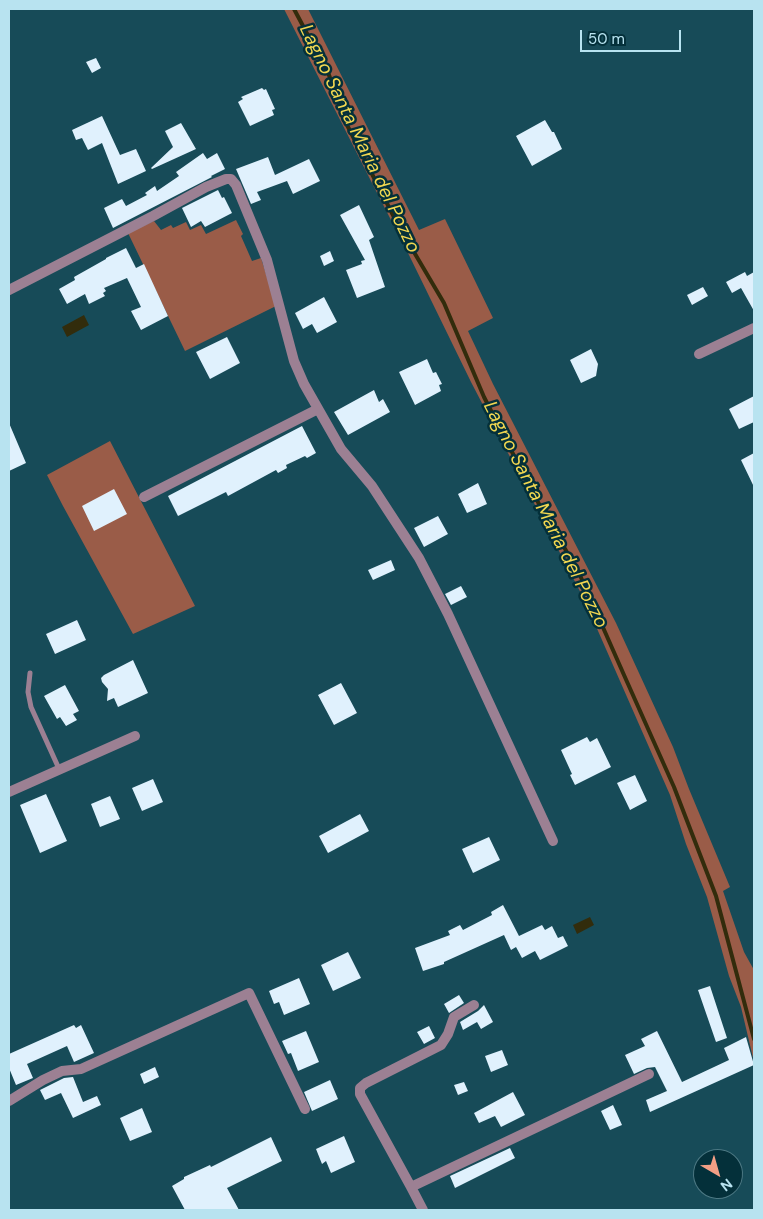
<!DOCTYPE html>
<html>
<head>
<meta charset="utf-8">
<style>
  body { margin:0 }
  #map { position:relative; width:763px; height:1219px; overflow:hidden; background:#174b58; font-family:"DM Sans",sans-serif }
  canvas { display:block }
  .frame { position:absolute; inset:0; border:10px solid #b8e3f0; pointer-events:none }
  .north { position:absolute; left:693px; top:1149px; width:50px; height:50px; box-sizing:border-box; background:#04303a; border:1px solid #4c7883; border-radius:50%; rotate:142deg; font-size:14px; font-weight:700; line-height:20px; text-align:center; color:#b8e3f0 }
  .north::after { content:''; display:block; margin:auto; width:18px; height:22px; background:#f39f85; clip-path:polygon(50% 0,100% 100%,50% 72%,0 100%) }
  .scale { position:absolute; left:580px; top:30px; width:101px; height:22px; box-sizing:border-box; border:2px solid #b8e3f0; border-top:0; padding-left:6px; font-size:15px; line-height:18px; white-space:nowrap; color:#b8e3f0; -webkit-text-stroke:4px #04303a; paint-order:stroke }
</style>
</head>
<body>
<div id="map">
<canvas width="763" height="1219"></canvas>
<div class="frame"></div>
<div class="north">N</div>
<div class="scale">50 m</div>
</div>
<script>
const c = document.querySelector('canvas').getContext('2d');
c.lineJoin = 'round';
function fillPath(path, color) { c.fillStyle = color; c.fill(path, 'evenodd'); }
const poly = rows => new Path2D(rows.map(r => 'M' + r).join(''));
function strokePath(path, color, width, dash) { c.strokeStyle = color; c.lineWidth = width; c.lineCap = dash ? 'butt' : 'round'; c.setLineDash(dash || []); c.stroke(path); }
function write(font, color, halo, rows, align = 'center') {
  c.font = font + ' "DM Sans",sans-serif'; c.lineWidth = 5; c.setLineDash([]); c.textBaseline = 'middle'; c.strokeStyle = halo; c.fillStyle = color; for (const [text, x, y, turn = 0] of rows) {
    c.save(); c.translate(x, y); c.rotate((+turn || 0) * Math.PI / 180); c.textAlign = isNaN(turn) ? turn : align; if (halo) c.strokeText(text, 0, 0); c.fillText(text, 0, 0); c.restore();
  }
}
fillPath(poly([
  [284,9,308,9,419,230,445,219,493,318,468,331,493,384,616,623,673,747,689,789,730,887,723,891,744,952,754,970,754,1062,741,1007,729,976,707,897,686,844,670,795,584,599,471,382,409,255,374,187],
  [236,220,243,234,241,236,252,261,261,258,276,306,185,351,128,233,154,221,161,230,171,225,173,228,186,222,190,230,201,225,206,234],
  [110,441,195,606,133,634,63,506,47,475]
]), '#9a5c48');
fillPath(poly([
  [84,315,89,325,67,337,62,327],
  [590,917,594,925,577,934,573,925]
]), '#322c0c');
strokePath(poly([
  [294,9,329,75,345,121,398,225,444,303,484,397,535,497,579,573,624,675,674,787,716,896,754,1039]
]), '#322c0c', 4);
fillPath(poly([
  [96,58,101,68,92,73,86,62],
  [262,88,264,90,266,89,275,109,272,110,274,115,250,126,238,102,243,99,241,97],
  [102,116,120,155,136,149,146,171,118,184,102,143,88,150,82,138,76,140,72,130],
  [545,120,552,132,554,132,562,149,532,166,516,136],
  [181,123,196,149,152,169,151,168,173,147,165,131],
  [203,153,207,159,217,153,225,169,211,176,212,177,113,228,104,208,122,199,126,206,147,195,145,193,155,186,157,191,179,176,176,172],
  [268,157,275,175,309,159,320,181,293,194,287,181,257,192,261,200,251,204,236,169],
  [218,190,222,198,224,197,232,213,205,227,201,221,191,227,182,208],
  [359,205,374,237,369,240,385,287,357,298,346,270,362,264,361,261,365,260,340,215],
  [126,248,136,268,144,264,168,316,141,330,131,311,141,307,127,278,104,288,106,291,103,293,105,296,89,304,85,294,67,304,59,289,75,280,74,277,106,259,106,258],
  [330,251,334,261,324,266,320,256],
  [745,272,747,276,754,272,754,311,741,288,732,293,726,282],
  [703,287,708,296,692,305,687,295],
  [324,297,337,322,317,333,312,324,303,329,295,313],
  [227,337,240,363,210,379,196,352],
  [591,349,598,364,596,376,581,383,570,360],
  [427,359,433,373,436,372,442,384,439,385,441,391,415,405,399,372],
  [374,390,379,402,383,399,390,412,348,435,334,412],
  [754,396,754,422,739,429,729,409],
  [9,423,26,463,9,471],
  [302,426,316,453,307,458,305,456,286,465,287,468,278,473,276,470,228,496,226,492,178,516,168,496],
  [754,453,754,487,741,460],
  [478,483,487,504,467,513,458,494],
  [114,489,127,514,94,531,82,506],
  [438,516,448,534,424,547,414,528],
  [391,560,395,570,373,580,368,570],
  [461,586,467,597,451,605,445,594],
  [77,620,86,640,55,654,46,634],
  [133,660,148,693,118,707,114,698,107,701,108,689,102,682,101,678,104,675],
  [341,683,357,713,334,725,318,695],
  [65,685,79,711,73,714,77,720,66,726,60,717,57,719,44,696],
  [587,737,590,742,597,738,611,767,575,785,570,775,572,774,561,750],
  [635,775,647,801,630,810,617,783],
  [153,779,163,802,142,811,132,788],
  [46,794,67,841,40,853,20,805],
  [110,796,120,819,100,827,91,804],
  [360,814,369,831,328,853,319,836],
  [489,837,500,860,473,873,462,849],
  [503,905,519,936,542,925,545,930,552,926,558,938,563,936,568,946,540,960,535,951,522,958,516,947,511,950,504,935,444,962,444,964,423,971,415,948,450,935,448,931,460,925,463,930,492,915,491,912],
  [348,952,361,978,333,991,321,965],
  [299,978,310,1004,284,1015,279,1002,274,1004,269,991],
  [710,986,727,1038,716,1042,698,990],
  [459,995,464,1003,449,1013,444,1004],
  [484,1005,493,1022,481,1029,477,1022,463,1030,460,1022,478,1011],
  [74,1025,76,1028,81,1025,94,1053,74,1062,67,1046,27,1064,33,1078,16,1085,9,1068,9,1054],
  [429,1026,435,1038,424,1044,417,1032],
  [306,1031,319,1062,298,1071,291,1053,288,1054,282,1041],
  [657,1031,682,1082,729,1060,724,1048,746,1037,754,1065,650,1112,646,1100,667,1091,655,1067,647,1068,634,1074,625,1055,645,1046,641,1039],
  [502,1050,508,1065,491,1072,485,1056],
  [155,1067,159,1077,144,1084,140,1074],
  [73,1077,83,1102,97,1096,101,1105,73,1118,61,1093,45,1100,40,1090,64,1078],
  [330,1080,338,1099,312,1111,304,1092],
  [464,1082,468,1091,458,1095,454,1085],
  [513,1092,525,1115,501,1127,495,1116,479,1123,474,1113],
  [613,1105,622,1125,610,1130,601,1111],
  [142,1108,152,1132,130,1141,120,1118],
  [344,1136,355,1162,331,1173,326,1161,322,1164,316,1149],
  [271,1137,282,1161,227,1188,239,1210,185,1210,172,1186,184,1179,184,1177,210,1165,211,1167],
  [510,1148,515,1158,455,1188,450,1176]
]), '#e0f1fd');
strokePath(poly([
  [30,673,28,692,31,707,60,771]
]), '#9c8093', 5);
strokePath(poly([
  [9,290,153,216,206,187,226,179,231,179,236,185,267,260,294,361,304,384,341,449,372,486,419,558,448,614,553,841],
  [699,354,754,328],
  [144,497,318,409],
  [9,792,135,736],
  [9,1101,43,1080,62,1071,81,1069,249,993,305,1109],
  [411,1187,649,1074],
  [423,1210,411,1187,360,1094,360,1088,366,1083,441,1045,448,1034,454,1017,474,1005]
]), '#9c8093', 10);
write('italic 19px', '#f1d751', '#04303a', [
  ["Lagno Santa Maria del Pozzo",359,139,64],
  ["Lagno Santa Maria del Pozzo",545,515,63]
]);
</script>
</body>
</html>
